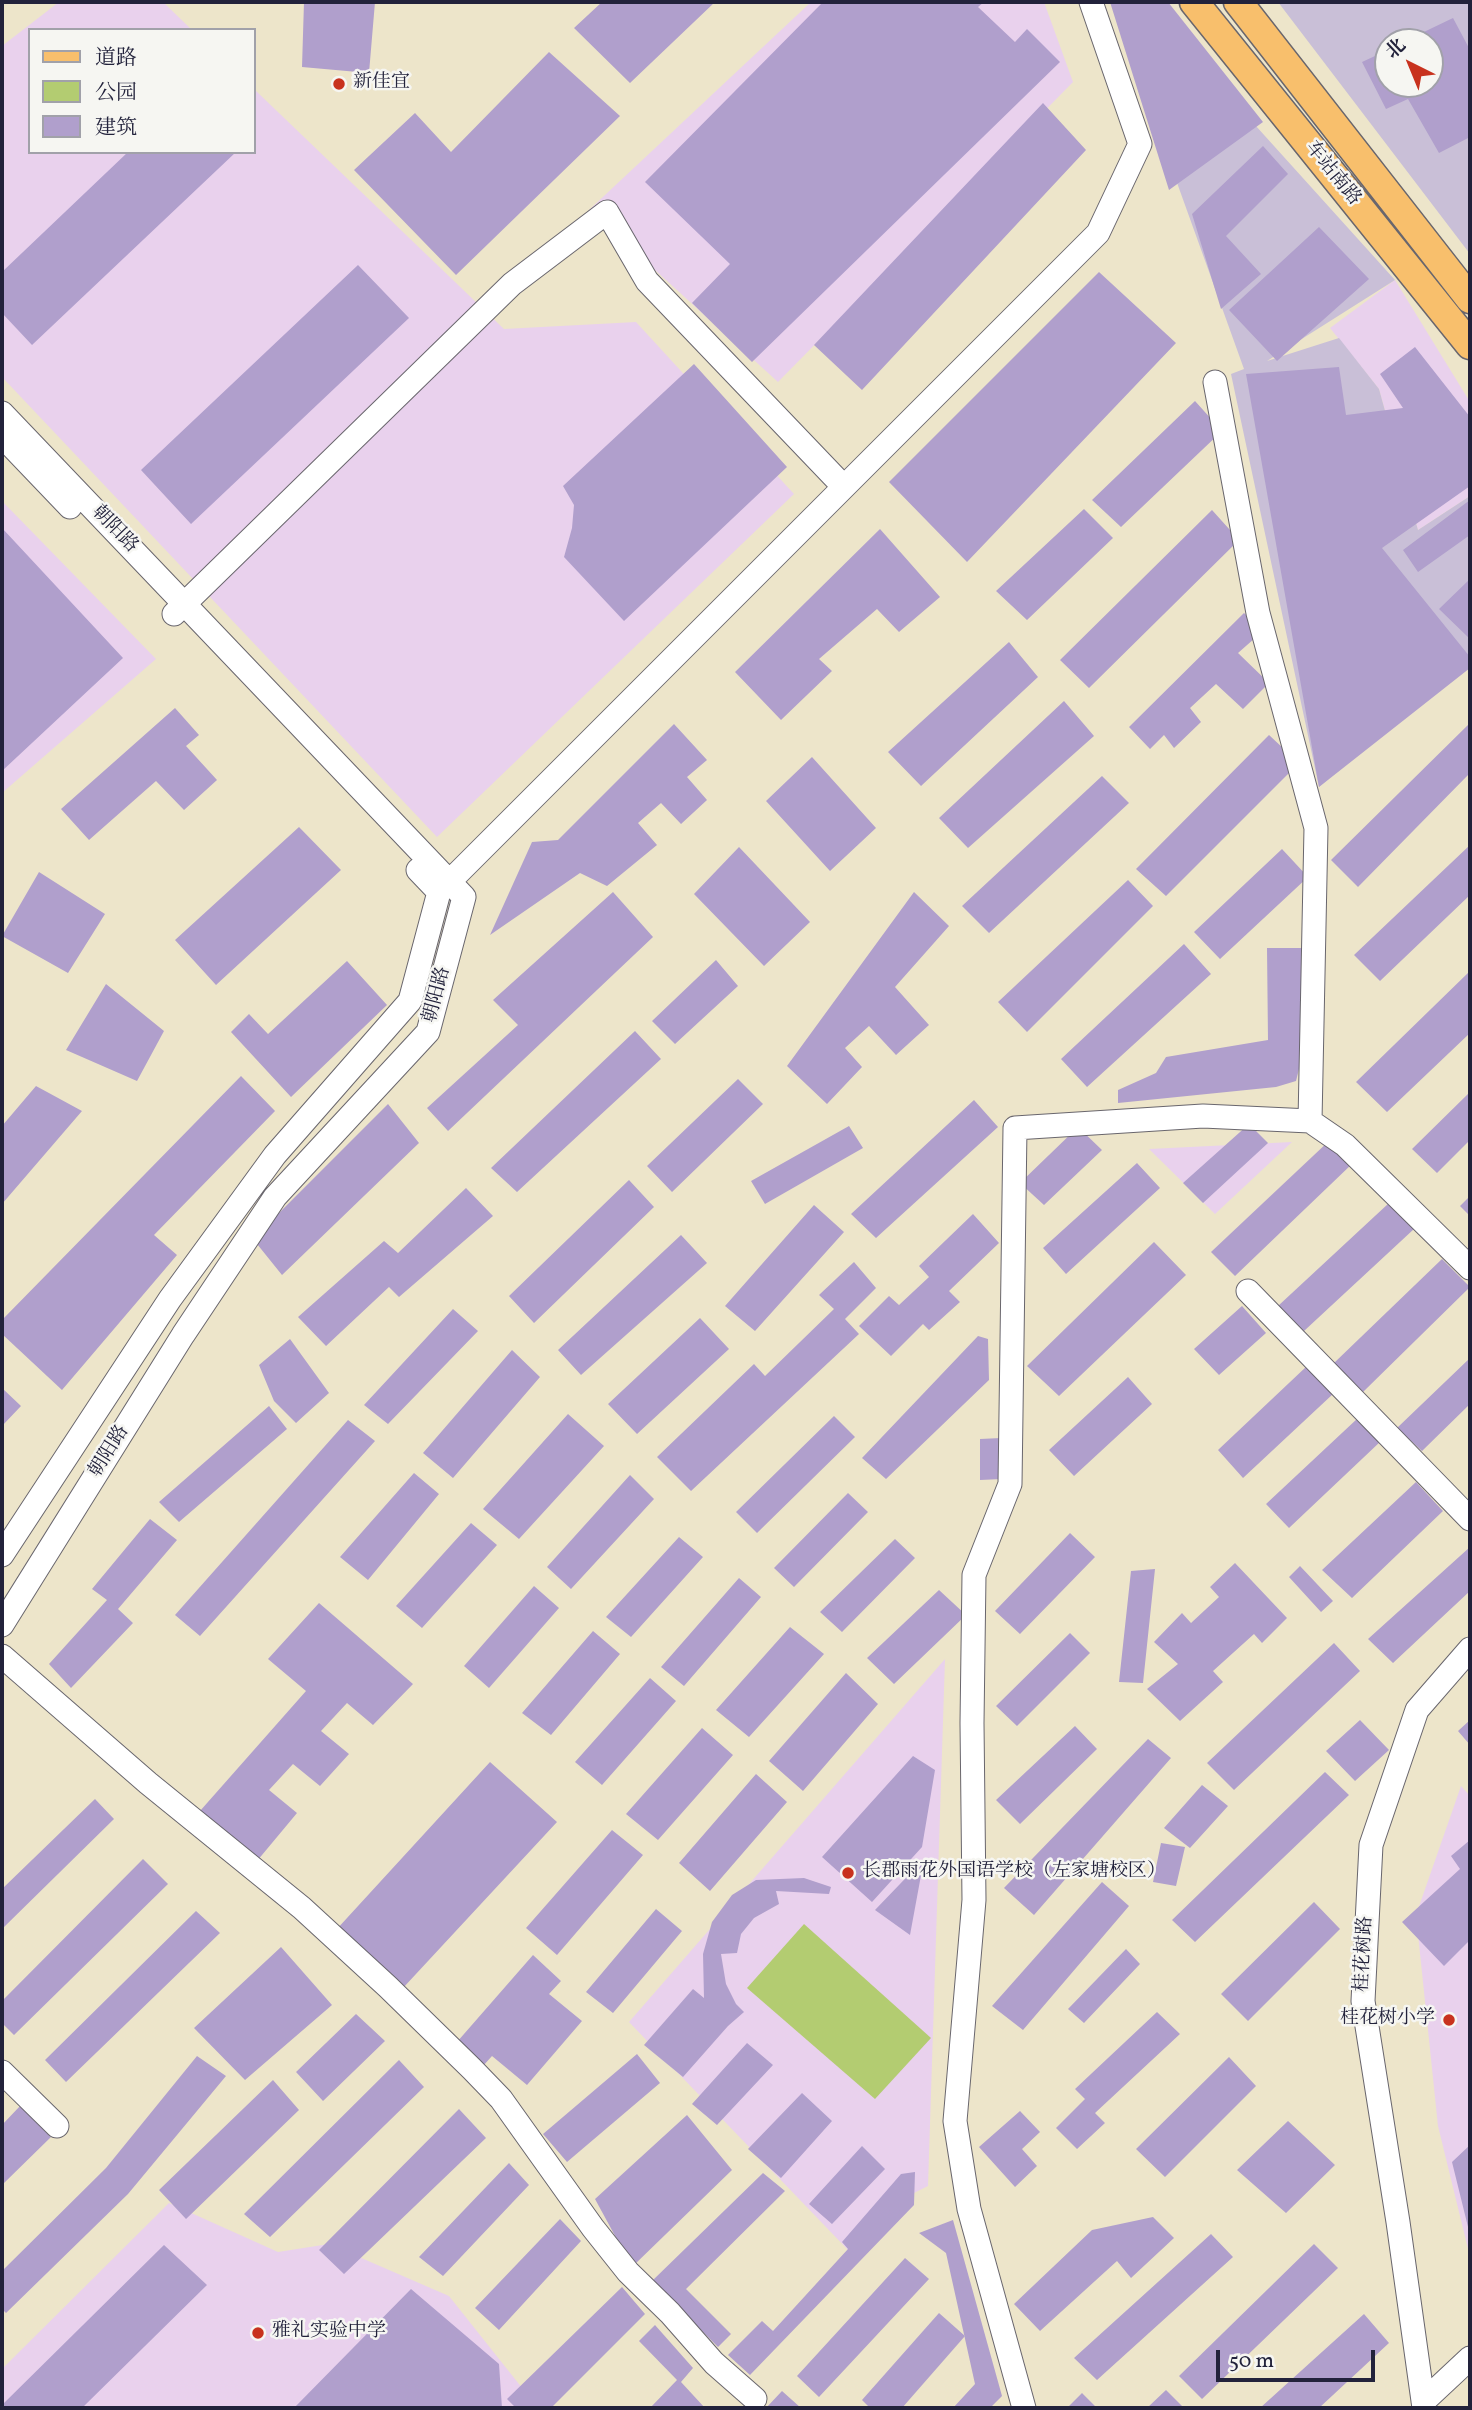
<!DOCTYPE html>
<html>
<head>
<meta charset="utf-8">
<style>
  body { margin:0 }
  #map { position:relative; width:1472px; height:2410px; overflow:hidden; background:#ede5ca; font-family:Vollkorn,"Noto Serif SC",serif }
  canvas { display:block }
  .frame { position:absolute; inset:0; border:4px solid #22223b; pointer-events:none }
  .legend { position:absolute; left:28px; top:28px; width:228px; height:126px; box-sizing:border-box; background:#f6f6f2; border:2px solid #a1a1a9; margin:0; padding:9px 12px; list-style:none; font-size:21px; color:#22223b }
  .legend li { display:flex; align-items:center; gap:14px; height:35px }
  .legend b { width:35px; border:2px solid #a1a1a9 }
  .north { position:absolute; left:1374px; top:28px; width:70px; height:70px; box-sizing:border-box; background:#f6f6f2; border:2px solid #a1a1a9; border-radius:50%; rotate:317deg; font-size:19px; font-weight:700; line-height:28px; text-align:center; color:#22223b }
  .north::after { content:''; display:block; margin:auto; width:24px; height:32px; background:#c8321e; clip-path:polygon(50% 0,100% 100%,50% 72%,0 100%) }
  .scale { position:absolute; left:1216px; top:2350px; width:159px; height:32px; box-sizing:border-box; border:4px solid #22223b; border-top:0; padding-left:9px; font-size:21px; line-height:24px; white-space:nowrap; color:#22223b; -webkit-text-stroke:5px #f6f6f2; paint-order:stroke }
</style>
</head>
<body>
<div id="map">
<canvas width="1472" height="2410"></canvas>
<div class="frame"></div>
<ul class="legend">
<li><b style="height:9px;background:#f8bf6c"></b>道路</li>
<li><b style="height:19px;background:#b3cc71"></b>公园</li>
<li><b style="height:19px;background:#b09fcc"></b>建筑</li>
</ul>
<div class="north">北</div>
<div class="scale">50 m</div>
</div>
<script>
const c = document.querySelector('canvas').getContext('2d');
c.lineJoin = 'round';
function fillPath(path, color) { c.fillStyle = color; c.fill(path, 'evenodd'); }
const poly = rows => new Path2D(rows.map(r => 'M' + r).join(''));
function strokePath(path, color, width, dash) { c.strokeStyle = color; c.lineWidth = width; c.lineCap = dash ? 'butt' : 'round'; c.setLineDash(dash || []); c.stroke(path); }
function write(font, color, halo, rows, align = 'center') {
  c.font = font + ' Vollkorn,"Noto Serif SC",serif'; c.lineWidth = 5; c.setLineDash([]); c.textBaseline = 'middle'; c.strokeStyle = halo; c.fillStyle = color; for (const [text, x, y, turn = 0] of rows) {
    c.save(); c.translate(x, y); c.rotate((+turn || 0) * Math.PI / 180); c.textAlign = isNaN(turn) ? turn : align; if (halo) c.strokeText(text, 0, 0); c.fillText(text, 0, 0); c.restore();
  }
}
fillPath(poly([
  [59,2,163,2,192,30,30,30,30,152,254,152,254,89,504,329,636,322,794,494,437,837,2,377,2,46],
  [811,2,1044,2,1073,82,778,382,589,210],
  [1395,280,1470,402,1470,496,1418,530,1379,389,1330,328],
  [2,501,156,659,2,793],
  [1292,1142,1215,1214,1149,1149],
  [945,1659,928,2186,892,2204,849,2251,629,2022],
  [1461,1786,1470,1796,1470,2257,1438,2126,1416,1915],
  [169,2203,278,2252,329,2244,449,2296,538,2408,2,2408,2,2369]
]), '#e9d1ed');
fillPath(poly([
  [1112,2,1144,2,1395,280,1267,361,1339,338,1379,389,1418,530,1470,496,1470,658,1319,787,1231,374,1244,369],
  [1278,2,1470,2,1470,254],
  [1388,42,1430,42,1430,84,1388,84]
]), '#c9bfd7');
fillPath(poly([
  [804,1924,931,2038,875,2099,747,1988]
]), '#b3cc71');
fillPath(poly([
  [304,2,375,2,369,73,302,67],
  [602,2,715,2,630,83,574,28],
  [823,2,984,2,978,7,1015,42,1027,29,1060,62,752,362,692,303,730,264,645,182],
  [1110,2,1168,2,1263,122,1169,190],
  [1453,18,1470,50,1470,137,1439,153,1408,99,1386,109,1362,62,1388,50,1388,84,1430,84,1430,42,1403,42],
  [549,52,620,116,456,275,354,170,415,113,451,152],
  [1043,103,1086,150,862,390,814,345],
  [1263,146,1288,174,1226,236,1261,274,1221,309,1192,214],
  [128,152,236,152,32,345,2,313,2,272],
  [1319,227,1369,279,1277,361,1229,310],
  [358,265,409,318,191,524,141,470],
  [1099,272,1176,343,967,562,889,482],
  [1415,347,1470,417,1470,486,1382,548,1470,657,1470,668,1319,787,1246,374,1339,367,1346,415,1403,408,1380,374],
  [694,364,787,467,624,621,564,557,572,528,574,505,563,486],
  [1195,401,1222,431,1121,527,1092,500],
  [1470,500,1470,535,1418,572,1403,550],
  [1084,509,1113,538,1027,620,996,591],
  [1212,510,1239,540,1089,688,1060,660],
  [2,528,123,658,2,771],
  [880,529,940,597,899,632,877,609,819,659,832,671,781,720,735,672],
  [1470,579,1470,639,1439,609],
  [1244,613,1263,631,1238,653,1269,683,1243,709,1216,684,1190,708,1201,722,1174,748,1164,735,1150,749,1129,727],
  [1009,642,1038,677,921,786,888,752],
  [1064,701,1094,736,968,848,939,818],
  [175,708,199,735,186,746,217,780,184,810,156,781,89,840,61,809],
  [1470,723,1470,773,1358,887,1331,860],
  [674,724,707,760,687,777,707,800,681,824,661,803,638,823,657,845,607,886,580,873,490,935,532,842,558,840],
  [1269,735,1299,763,1166,896,1136,869],
  [812,757,876,828,830,871,766,801],
  [1102,776,1129,803,989,933,962,906],
  [299,827,341,870,216,985,175,940],
  [1470,845,1470,895,1380,981,1354,955],
  [739,847,810,922,764,966,694,894],
  [1282,849,1308,877,1220,959,1194,932],
  [39,872,105,914,68,973,2,936],
  [1128,880,1153,906,1027,1032,998,1002],
  [613,892,653,937,448,1131,427,1108,518,1025,493,1000],
  [914,892,949,926,895,987,929,1025,896,1055,869,1026,845,1048,862,1067,827,1104,787,1066],
  [1184,944,1211,974,1087,1087,1061,1059],
  [1267,948,1302,948,1300,1065,1296,1081,1276,1087,1118,1103,1118,1090,1156,1073,1166,1057,1268,1040],
  [716,960,738,986,675,1044,652,1021],
  [347,961,387,1005,291,1097,231,1032,249,1014,268,1034],
  [1470,971,1470,1033,1387,1112,1356,1082],
  [106,984,164,1031,137,1081,66,1050],
  [635,1031,661,1059,517,1192,491,1168],
  [241,1076,275,1111,154,1235,177,1255,62,1390,2,1334,2,1320],
  [738,1079,763,1104,672,1192,647,1166],
  [36,1086,82,1111,2,1204,2,1126],
  [1470,1092,1470,1140,1437,1173,1412,1149],
  [974,1100,998,1127,876,1238,851,1214],
  [388,1104,419,1143,282,1275,253,1239],
  [1249,1124,1268,1143,1203,1203,1183,1183],
  [849,1126,863,1148,765,1204,751,1181],
  [1078,1127,1102,1150,1044,1205,1020,1183],
  [1330,1140,1353,1163,1235,1276,1211,1252],
  [1137,1163,1160,1188,1066,1274,1043,1248],
  [629,1180,654,1207,534,1323,509,1296],
  [466,1188,493,1216,399,1297,389,1287,326,1346,298,1317,384,1241,398,1253],
  [1470,1196,1470,1216,1460,1206],
  [1389,1203,1414,1229,1304,1331,1278,1306],
  [814,1205,844,1232,755,1331,725,1306],
  [973,1214,999,1243,949,1291,960,1302,929,1330,923,1324,891,1356,859,1326,889,1296,899,1305,929,1277,919,1266],
  [681,1235,707,1263,581,1375,558,1350],
  [1154,1242,1186,1275,1059,1396,1027,1366],
  [1442,1259,1470,1287,1363,1392,1334,1363],
  [854,1262,876,1288,845,1319,859,1334,691,1491,657,1457,754,1364,765,1376,834,1309,819,1295],
  [1242,1306,1266,1333,1219,1375,1194,1349],
  [453,1309,478,1331,388,1424,364,1405],
  [700,1318,729,1349,637,1434,608,1404],
  [978,1336,988,1339,989,1380,886,1479,862,1458],
  [290,1339,329,1393,296,1423,274,1401,259,1365],
  [512,1350,540,1377,453,1478,423,1453],
  [1470,1358,1470,1404,1422,1451,1397,1428],
  [1307,1366,1333,1394,1243,1478,1218,1450],
  [1128,1377,1152,1404,1074,1476,1049,1450],
  [2,1388,21,1406,2,1426],
  [269,1406,287,1429,179,1522,159,1502],
  [568,1414,604,1446,519,1539,483,1509],
  [834,1416,855,1437,757,1533,736,1512],
  [1358,1418,1381,1441,1289,1528,1266,1504],
  [348,1420,375,1441,200,1636,175,1615],
  [1001,1438,1002,1479,980,1480,980,1439],
  [414,1473,439,1494,368,1580,340,1557],
  [630,1475,654,1499,571,1589,547,1567],
  [1416,1482,1443,1511,1352,1598,1322,1570],
  [848,1493,868,1512,794,1587,774,1568],
  [150,1519,177,1540,118,1609,133,1623,71,1688,49,1664,107,1600,92,1589],
  [471,1523,497,1545,422,1628,396,1606],
  [1070,1533,1095,1557,1020,1634,995,1611],
  [679,1537,703,1557,631,1637,606,1617],
  [895,1539,915,1558,842,1632,820,1612],
  [1470,1547,1470,1591,1393,1663,1368,1639],
  [1235,1563,1287,1618,1262,1643,1254,1634,1213,1671,1223,1682,1180,1721,1147,1689,1178,1664,1154,1642,1182,1613,1191,1623,1219,1597,1210,1587],
  [1300,1566,1333,1601,1321,1612,1289,1577],
  [1155,1569,1143,1683,1119,1682,1131,1571],
  [739,1578,761,1597,684,1686,661,1667],
  [534,1586,559,1608,489,1688,464,1666],
  [939,1590,966,1615,894,1684,867,1658],
  [319,1603,413,1684,373,1725,347,1703,321,1731,349,1754,320,1786,293,1764,269,1790,297,1813,257,1861,200,1811,306,1691,268,1659],
  [790,1627,824,1654,749,1737,716,1710],
  [593,1631,620,1654,551,1735,522,1713],
  [1070,1633,1090,1653,1017,1726,996,1706],
  [1334,1643,1360,1671,1234,1790,1207,1763],
  [846,1673,878,1704,803,1791,769,1761],
  [650,1678,676,1701,602,1785,575,1762],
  [1360,1720,1389,1750,1355,1781,1326,1751],
  [1470,1720,1470,1745,1458,1731],
  [1075,1726,1097,1749,1020,1824,996,1800],
  [702,1728,733,1755,658,1840,626,1814],
  [1148,1739,1171,1758,1034,1915,1004,1888],
  [913,1756,935,1770,922,1847,872,1902,822,1857],
  [490,1762,557,1822,403,1988,336,1930],
  [1325,1772,1349,1795,1195,1942,1172,1920],
  [756,1774,787,1802,710,1891,679,1863],
  [1202,1785,1228,1806,1190,1848,1164,1828],
  [95,1799,114,1819,2,1929,2,1889],
  [612,1830,643,1855,557,1955,526,1928],
  [1470,1840,1470,1940,1444,1966,1402,1922,1460,1869,1451,1856],
  [1161,1843,1185,1847,1176,1886,1153,1882],
  [143,1859,168,1884,14,2035,2,2023,2,2001],
  [924,1859,910,1935,875,1910],
  [804,1878,831,1887,829,1894,776,1891,779,1904,754,1918,741,1934,737,1953,721,1954,726,1984,736,2004,744,2012,728,2026,683,2077,644,2045,693,1989,704,1998,703,1954,712,1922,732,1895,756,1880],
  [1102,1882,1129,1906,1023,2030,992,2006],
  [1314,1902,1340,1929,1248,2021,1221,1994],
  [656,1909,682,1931,613,2013,586,1992],
  [196,1911,220,1933,66,2082,45,2060],
  [281,1947,332,2005,245,2080,194,2028],
  [1126,1949,1140,1964,1084,2023,1068,2009],
  [533,1955,561,1981,549,1994,582,2021,527,2085,492,2056,483,2066,457,2042],
  [1157,2012,1180,2034,1095,2113,1105,2123,1077,2149,1056,2128,1085,2099,1075,2089],
  [356,2014,385,2041,323,2101,296,2072],
  [747,2043,773,2065,717,2125,692,2104],
  [637,2054,660,2083,567,2162,543,2134],
  [197,2056,226,2076,128,2194,6,2313,2,2309,2,2271,106,2168],
  [1229,2057,1256,2086,1165,2177,1136,2149],
  [399,2060,424,2087,270,2237,244,2214],
  [273,2080,299,2110,186,2219,159,2190],
  [802,2093,832,2121,781,2178,748,2149],
  [20,2106,51,2137,2,2185,2,2125],
  [459,2109,486,2138,344,2274,319,2250],
  [1020,2111,1040,2132,1022,2149,1037,2166,1015,2187,979,2147],
  [687,2115,732,2170,632,2267,595,2199],
  [1288,2121,1335,2165,1286,2213,1237,2170],
  [1470,2145,1470,2231,1469,2231,1452,2162],
  [862,2146,885,2169,832,2224,809,2204],
  [509,2163,529,2185,443,2276,419,2257],
  [915,2172,914,2205,750,2375,728,2355,762,2321,773,2331,848,2249,842,2242,901,2174],
  [763,2173,785,2191,686,2289,731,2334,718,2347,652,2281],
  [1153,2217,1174,2238,1131,2278,1117,2261,1040,2331,1014,2304,1092,2230],
  [560,2219,581,2241,499,2330,475,2308],
  [953,2220,1002,2396,990,2408,953,2408,975,2384,946,2253,919,2233],
  [1211,2234,1233,2257,1097,2380,1074,2358],
  [1314,2244,1338,2268,1202,2399,1179,2376],
  [164,2245,207,2285,82,2408,2,2408,2,2405],
  [905,2258,929,2279,819,2397,797,2376],
  [622,2287,645,2314,551,2408,516,2408,507,2399],
  [411,2289,499,2364,502,2408,294,2408],
  [939,2313,965,2336,902,2408,870,2408,862,2400],
  [1364,2314,1389,2343,1319,2408,1260,2408],
  [655,2325,693,2368,681,2382,705,2408,650,2408,677,2380,639,2341],
  [1166,2390,1182,2406,1180,2408,1147,2408],
  [782,2391,801,2408,766,2408],
  [1082,2393,1097,2408,1067,2408]
]), '#b09fcc');
const minor = poly([
  [1215,382,1258,613,1316,828,1310,1121],
  [2,413,464,897,428,1032,275,1197,183,1335,2,1625],
  [2,436,70,507],
  [174,614,512,284,607,212,647,281,844,487],
  [439,892,1098,233,1140,144,1091,2],
  [1248,1291,1470,1519],
  [2,1555,170,1299,275,1155,410,1001,439,892,418,870],
  [2,1656,148,1783,302,1908,388,1987,472,2069,501,2099,593,2228,628,2272,670,2313,714,2363,755,2399],
  [2,2072,57,2126],
  [1423,2402,1470,2358],
  [1024,2408,969,2209,955,2121,974,1900,972,1723,974,1575,1010,1484,1015,1128,1203,1116,1310,1121,1345,1145,1470,1268],
  [1424,2408,1398,2222,1363,2001,1371,1845,1417,1710,1470,1649]
]);
const major = poly([
  [1194,2,1470,345],
  [1238,2,1470,299]
]);
strokePath(minor, '#69666d', 25);
strokePath(major, '#69666d', 31);
strokePath(minor, '#fff', 23);
strokePath(major, '#f8bf6c', 28);
for (const [x, y, r, color] of [
  [339,84,7,"#c8321e"],
  [848,1873,7,"#c8321e"],
  [1449,2020,7,"#c8321e"],
  [258,2333,7,"#c8321e"]
]) { const dot = new Path2D(); dot.arc(x, y, r, 0, 2 * Math.PI); c.fillStyle = color; c.fill(dot); strokePath(dot, '#f6f6f2', 2.5); }
write('19px', '#22223b', '#f6f6f2', [
  ["新佳宜",353,84],
  ["长郡雨花外国语学校（左家塘校区）",862,1873],
  ["桂花树小学",1435,2020,"right"],
  ["雅礼实验中学",272,2333]
], 'left');
write('19px', '#22223b', '#f6f6f2', [
  ["车站南路",1332,174,51],
  ["朝阳路",114,530,46],
  ["朝阳路",438,995,-75],
  ["朝阳路",110,1452,-58],
  ["桂花树路",1365,1954,-87]
]);
</script>
</body>
</html>
